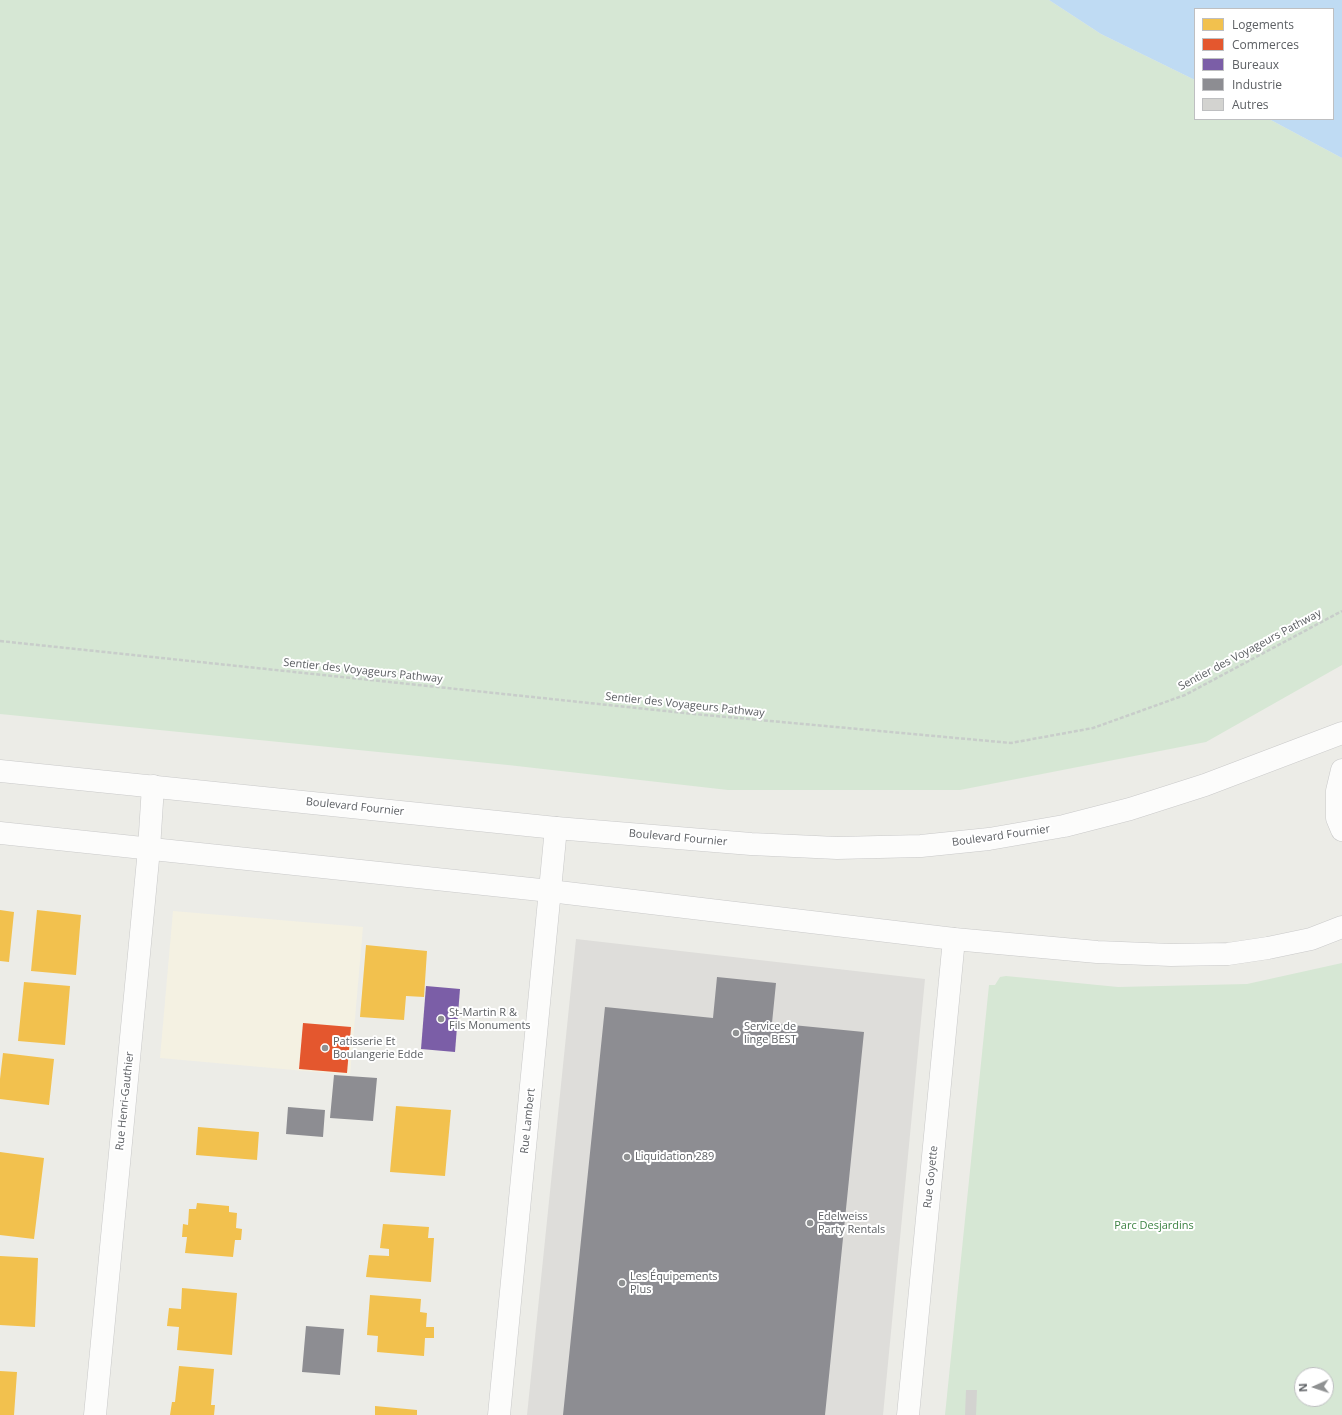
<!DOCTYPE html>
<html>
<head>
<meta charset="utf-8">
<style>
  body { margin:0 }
  #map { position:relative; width:1342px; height:1415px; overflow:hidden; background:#ecece7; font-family:"Open Sans",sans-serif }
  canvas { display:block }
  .legend { position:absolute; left:1194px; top:8px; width:140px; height:112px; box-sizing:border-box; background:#fff; border:1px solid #bebfc1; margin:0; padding:5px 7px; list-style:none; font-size:12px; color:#5d6064 }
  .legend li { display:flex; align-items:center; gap:8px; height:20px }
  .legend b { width:20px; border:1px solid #bebfc1 }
  .north { position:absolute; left:1294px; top:1367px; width:40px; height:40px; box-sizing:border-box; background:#fff; border:1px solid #bebfc1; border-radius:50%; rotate:267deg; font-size:11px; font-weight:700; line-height:16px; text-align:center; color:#5d6064 }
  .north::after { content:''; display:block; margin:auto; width:14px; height:18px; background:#8f9192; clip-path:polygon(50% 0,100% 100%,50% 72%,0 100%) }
</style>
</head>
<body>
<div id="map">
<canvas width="1342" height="1415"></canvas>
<ul class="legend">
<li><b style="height:11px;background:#f2c14e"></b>Logements</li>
<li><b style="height:11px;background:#e4572e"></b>Commerces</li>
<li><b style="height:11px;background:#7b5ea7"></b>Bureaux</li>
<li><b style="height:11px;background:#8d8d92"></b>Industrie</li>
<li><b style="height:11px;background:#d3d3d0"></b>Autres</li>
</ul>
<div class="north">N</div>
</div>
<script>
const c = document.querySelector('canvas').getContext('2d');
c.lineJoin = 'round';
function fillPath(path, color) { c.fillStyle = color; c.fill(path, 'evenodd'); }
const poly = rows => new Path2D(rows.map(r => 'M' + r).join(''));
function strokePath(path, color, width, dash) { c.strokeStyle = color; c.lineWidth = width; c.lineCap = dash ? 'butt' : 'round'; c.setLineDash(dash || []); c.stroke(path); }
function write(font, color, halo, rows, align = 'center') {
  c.font = font + ' "Open Sans",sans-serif'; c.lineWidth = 4; c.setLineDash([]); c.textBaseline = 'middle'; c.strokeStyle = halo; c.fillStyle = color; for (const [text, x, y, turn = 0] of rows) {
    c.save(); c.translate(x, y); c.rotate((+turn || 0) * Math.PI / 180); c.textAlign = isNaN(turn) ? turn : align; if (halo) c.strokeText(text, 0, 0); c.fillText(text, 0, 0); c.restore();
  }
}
fillPath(poly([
  [173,911,363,927,350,1075,160,1058]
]), '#f4f1e2');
fillPath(poly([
  [576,939,925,979,883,1415,527,1415]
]), '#deddda');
fillPath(poly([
  [0,0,1049,0,1101,34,1195,80,1195,119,1269,119,1342,158,1342,665,1206,742,960,790,728,790,508,765,0,714],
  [1342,963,1342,1415,945,1415,989,985,995,985,1000,977,1006,976,1118,987,1247,984],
  [1302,1375,1326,1375,1326,1399,1302,1399]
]), '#d6e7d4');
fillPath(poly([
  [1049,0,1342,0,1342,158,1269,119,1333,119,1333,9,1195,9,1195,80,1101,34]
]), '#bfdbf3');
fillPath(poly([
  [0,910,14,912,9,962,0,961],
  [37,910,81,915,76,975,31,971],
  [366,945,427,951,424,997,406,996,404,1020,360,1017],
  [24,982,70,986,65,1045,18,1041],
  [3,1053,54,1059,49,1105,0,1099,0,1079],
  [396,1106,451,1110,445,1176,390,1172],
  [198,1127,259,1132,257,1160,196,1155],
  [0,1152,44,1158,34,1239,0,1235],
  [197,1203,229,1206,229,1212,237,1213,236,1228,242,1229,241,1240,235,1240,233,1257,185,1253,187,1237,182,1237,183,1224,188,1225,189,1209,196,1209],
  [383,1224,429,1227,428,1238,434,1238,431,1282,366,1277,369,1255,389,1256,389,1249,380,1248],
  [0,1256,38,1258,35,1327,0,1325],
  [182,1288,237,1293,232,1355,177,1350,179,1327,167,1326,169,1308,181,1309],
  [370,1295,421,1299,420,1312,427,1313,426,1327,434,1327,434,1338,425,1338,424,1356,377,1352,378,1336,367,1335],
  [179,1366,214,1369,211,1405,215,1405,214,1415,170,1415,172,1402,175,1402],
  [0,1371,17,1372,14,1415,0,1415],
  [375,1406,417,1410,417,1415,375,1415]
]), '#f2c14e');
fillPath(poly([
  [303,1023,351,1027,347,1073,299,1069]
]), '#e4572e');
fillPath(poly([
  [426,986,460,989,455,1052,421,1049]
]), '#7b5ea7');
fillPath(poly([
  [717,977,776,983,772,1023,864,1032,825,1415,563,1415,605,1007,713,1018],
  [334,1075,377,1078,373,1121,330,1118],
  [288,1107,325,1110,323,1137,286,1134],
  [306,1326,344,1329,340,1375,302,1372]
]), '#8d8d92');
fillPath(poly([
  [966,1390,977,1390,976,1415,965,1415]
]), '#d3d3d0');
const street = poly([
  [95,1415,149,849,153,786],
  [499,1415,556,828],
  [908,1415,954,939]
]);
const secondary = poly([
  [1342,770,1337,791,1337,818,1342,830],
  [0,771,556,828,751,844,837,848,921,846,989,839,1064,826,1130,809,1205,785,1342,733],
  [0,833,550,891,954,939,1097,952,1171,955,1228,954,1268,948,1311,939,1342,927]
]);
strokePath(street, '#c8c8c8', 23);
strokePath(secondary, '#c9c9c9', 23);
strokePath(poly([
  [0,641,694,714,1011,743,1093,728,1185,695,1342,611]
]), '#c8cdca', 2.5, [4, 2]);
strokePath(street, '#fcfcfb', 22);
strokePath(secondary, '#fcfcfb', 22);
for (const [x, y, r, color] of [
  [441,1019,4,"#8f9192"],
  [736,1033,4,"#8f9192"],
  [325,1048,4,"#8f9192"],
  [627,1157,4,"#8f9192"],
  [810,1223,4,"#8f9192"],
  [622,1283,4,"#8f9192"]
]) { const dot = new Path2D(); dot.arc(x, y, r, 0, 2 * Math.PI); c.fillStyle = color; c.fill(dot); strokePath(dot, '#fff', 1.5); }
write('11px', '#5d6064', '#fff', [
  ["Sentier des Voyageurs Pathway",1250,650,-28],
  ["Sentier des Voyageurs Pathway",363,671,6],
  ["Sentier des Voyageurs Pathway",685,705,6],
  ["Boulevard Fournier",355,807,6],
  ["Boulevard Fournier",1001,836,-8],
  ["Boulevard Fournier",678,838,5],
  ["Rue Henri-Gauthier",125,1101,-84],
  ["Rue Lambert",528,1121,-84],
  ["Rue Goyette",931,1177,-84]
]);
write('11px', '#5d6064', '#fff', [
  ["St-Martin R &",449,1013],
  ["Fils Monuments",449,1026],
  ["Service de",744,1027],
  ["linge BEST",744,1040],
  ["Patisserie Et",333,1042],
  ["Boulangerie Edde",333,1055],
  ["Liquidation 289",635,1157],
  ["Edelweiss",818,1217],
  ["Party Rentals",818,1230],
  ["Les Équipements",630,1277],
  ["Plus",630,1290]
], 'left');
write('11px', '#3d8343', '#fff', [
  ["Parc Desjardins",1154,1226]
]);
</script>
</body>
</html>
